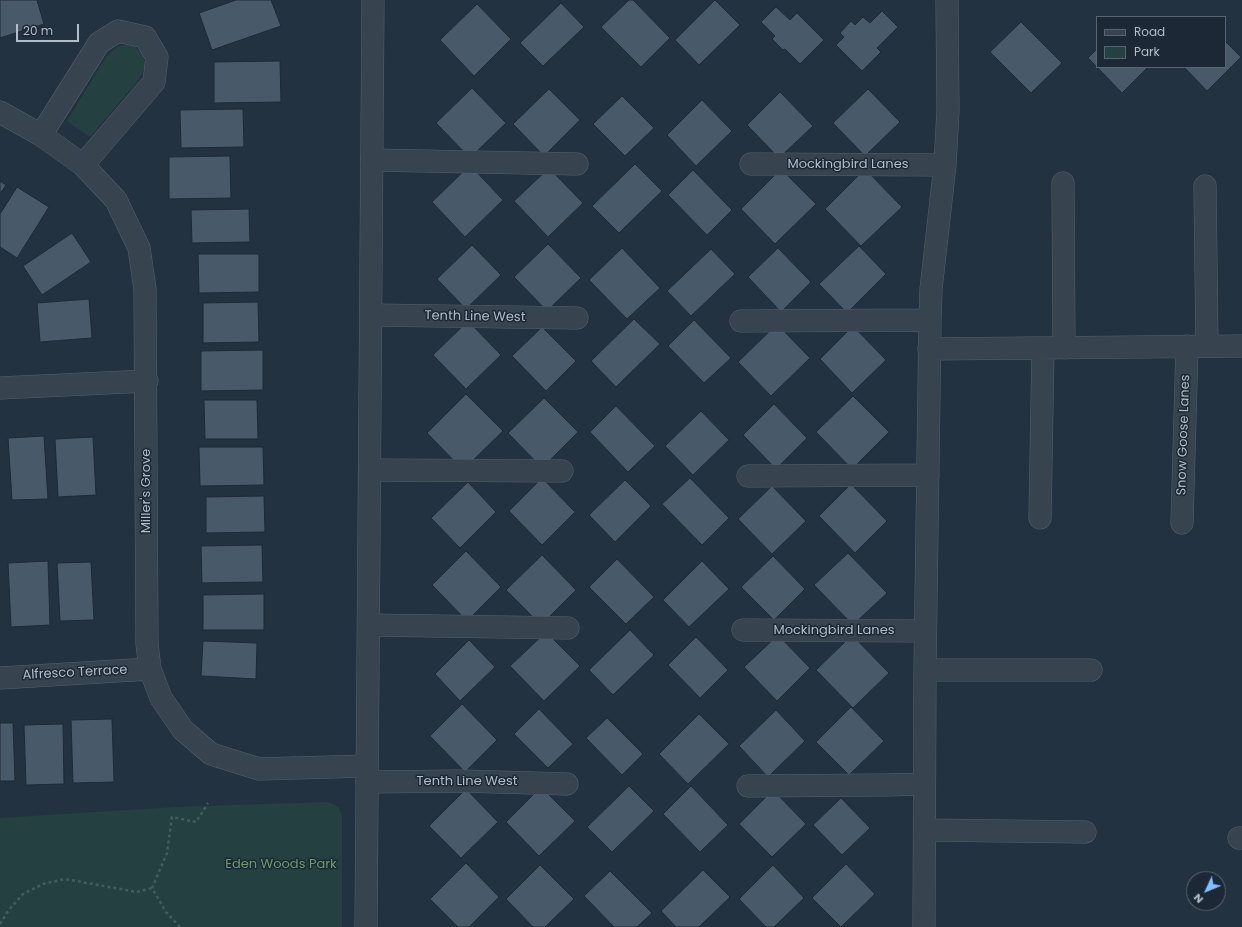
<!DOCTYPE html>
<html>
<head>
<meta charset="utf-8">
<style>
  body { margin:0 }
  #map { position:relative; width:1242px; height:927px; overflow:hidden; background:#233240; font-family:Poppins,sans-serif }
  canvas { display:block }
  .legend { position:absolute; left:1096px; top:16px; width:130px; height:52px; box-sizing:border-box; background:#1c2835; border:1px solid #586471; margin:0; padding:5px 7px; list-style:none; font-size:12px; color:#b3beca }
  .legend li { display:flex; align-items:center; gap:8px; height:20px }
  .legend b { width:20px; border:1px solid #586471 }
  .north { position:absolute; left:1186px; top:871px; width:40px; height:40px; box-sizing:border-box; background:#1c2835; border:1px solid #586471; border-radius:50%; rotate:226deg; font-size:11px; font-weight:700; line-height:16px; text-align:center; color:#b3beca }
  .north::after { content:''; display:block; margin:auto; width:14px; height:18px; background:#84bdfe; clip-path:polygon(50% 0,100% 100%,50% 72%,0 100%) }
  .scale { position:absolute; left:16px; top:24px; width:63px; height:18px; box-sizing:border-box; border:2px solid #b3beca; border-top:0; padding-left:5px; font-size:12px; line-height:14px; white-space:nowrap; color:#b3beca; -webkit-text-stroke:3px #1c2835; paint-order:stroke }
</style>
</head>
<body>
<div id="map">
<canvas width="1242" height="927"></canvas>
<ul class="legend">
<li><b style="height:5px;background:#37434f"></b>Road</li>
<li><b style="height:11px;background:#254041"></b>Park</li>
</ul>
<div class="north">N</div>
<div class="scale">20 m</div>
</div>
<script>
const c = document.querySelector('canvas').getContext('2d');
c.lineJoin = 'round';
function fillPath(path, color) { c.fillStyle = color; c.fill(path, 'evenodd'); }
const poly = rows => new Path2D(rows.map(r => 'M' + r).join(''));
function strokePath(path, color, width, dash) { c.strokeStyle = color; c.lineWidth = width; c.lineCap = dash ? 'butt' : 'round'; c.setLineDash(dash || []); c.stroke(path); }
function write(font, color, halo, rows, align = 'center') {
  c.font = font + ' Poppins,sans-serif'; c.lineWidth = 3; c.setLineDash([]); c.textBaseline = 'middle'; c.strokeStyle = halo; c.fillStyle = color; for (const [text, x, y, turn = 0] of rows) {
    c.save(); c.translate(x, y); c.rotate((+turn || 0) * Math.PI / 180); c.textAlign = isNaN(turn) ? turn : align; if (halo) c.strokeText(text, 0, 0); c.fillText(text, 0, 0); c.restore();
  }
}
fillPath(poly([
  [131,44,142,53,146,66,137,82,90,137,67,121,106,57,118,46],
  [327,802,334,804,339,808,342,816,342,927,0,927,0,818,176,807]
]), '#254041');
const building = poly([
  [0,0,37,0,44,24,0,38,0,0],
  [236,0,271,0,281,26,212,50,199,13,236,0],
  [629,0,633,0,670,38,641,67,601,27,629,0],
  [715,0,740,25,699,65,675,40,715,0],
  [561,3,584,27,543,66,520,43,561,3],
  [477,4,511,39,474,76,440,40,477,4],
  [776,7,790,20,797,13,824,40,800,64,785,49,783,50,772,39,775,36,761,22,776,7],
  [882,11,898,27,877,48,881,52,862,71,836,45,844,37,840,33,851,21,855,25,863,17,870,23,882,11],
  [1021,22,1062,63,1031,93,990,52,1021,22],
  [1225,41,1241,57,1207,91,1184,67,1225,67,1225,41],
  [1097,49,1097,67,1088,58,1097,49],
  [280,61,281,102,214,103,214,62,280,61],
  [1097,67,1148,67,1122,93,1097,67],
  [472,88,506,123,470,158,436,123,472,88],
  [549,89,580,120,544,156,513,124,549,89],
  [868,89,900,122,865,156,833,123,868,89],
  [780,92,813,126,779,158,747,125,780,92],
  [622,96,654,128,625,156,593,124,622,96],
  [702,100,732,131,696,166,667,135,702,100],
  [243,109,244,147,181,148,180,110,243,109],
  [230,156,231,198,169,199,169,157,230,156],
  [635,164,662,191,619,233,592,206,635,164],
  [470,165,503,200,465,237,432,202,470,165],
  [549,168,583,203,548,237,514,201,549,168],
  [781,169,816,204,775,244,741,209,781,169],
  [865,169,902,207,861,246,825,209,865,169],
  [693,170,732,210,707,235,668,195,693,170],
  [0,181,6,185,0,194,0,181],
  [17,187,49,207,17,258,0,247,0,214,17,187],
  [249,209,250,242,192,243,191,210,249,209],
  [72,233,91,262,42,295,23,266,72,233],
  [548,244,581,278,547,311,514,277,548,244],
  [472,245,501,275,466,309,437,279,472,245],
  [859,246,886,274,847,313,819,284,859,246],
  [622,248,660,288,627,319,589,280,622,248],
  [778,248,811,282,781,312,748,277,778,248],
  [711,249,735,274,691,316,667,291,711,249],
  [198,254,259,254,259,292,199,293,198,254],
  [89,299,92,338,40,342,37,303,89,299],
  [258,302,259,342,203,343,203,303,258,302],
  [634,319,660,344,616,387,591,361,634,319],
  [694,320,731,358,704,383,668,346,694,320],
  [468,321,501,355,466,389,433,355,468,321],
  [777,324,810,358,771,396,738,362,777,324],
  [853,326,886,360,852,393,820,359,853,326],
  [542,327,576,361,546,391,512,356,542,327],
  [263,350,263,390,201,391,201,351,263,350],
  [466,394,503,431,463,470,427,433,466,394],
  [853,396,889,432,852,469,816,432,853,396],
  [544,398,578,432,542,468,508,433,544,398],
  [204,400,257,400,258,439,205,439,204,400],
  [774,404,807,438,776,469,743,435,774,404],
  [616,406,655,446,628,472,590,432,616,406],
  [701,411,729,440,693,475,665,446,701,411],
  [44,436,48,499,12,500,8,438,44,436],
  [93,437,96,495,58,497,55,439,93,437],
  [199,447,263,447,264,485,200,486,199,447],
  [542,478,575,512,542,545,509,511,542,478],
  [690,478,729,518,702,545,662,504,690,478],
  [625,480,651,506,615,542,589,515,625,480],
  [468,482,496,512,460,548,431,518,468,482],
  [851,484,887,521,855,553,819,516,851,484],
  [772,486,806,521,772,554,738,519,772,486],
  [264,496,265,532,206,533,206,497,264,496],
  [262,545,263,582,202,583,201,546,262,545],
  [466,551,501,587,467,621,432,585,466,551],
  [848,553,887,593,853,625,814,585,848,553],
  [542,555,576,590,541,625,506,590,542,555],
  [773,556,805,589,774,620,741,587,773,556],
  [617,559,654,597,626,624,589,587,617,559],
  [48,561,50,625,11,627,8,563,48,561],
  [702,561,729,589,689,627,663,600,702,561],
  [91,562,94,620,60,621,57,563,91,562],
  [264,594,264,630,203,630,203,595,264,594],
  [630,630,654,655,613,695,589,670,630,630],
  [546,632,580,666,544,701,510,666,546,632],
  [778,635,810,668,777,701,744,667,778,635],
  [852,635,889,673,853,708,816,670,852,635],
  [696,637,728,670,700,698,668,665,696,637],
  [469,640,495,667,460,701,435,674,469,640],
  [203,641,257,643,256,679,201,676,203,641],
  [462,704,497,740,465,772,430,736,462,704],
  [851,707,884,741,849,775,816,742,851,707],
  [539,709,573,744,548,768,514,734,539,709],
  [776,710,805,741,768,777,739,746,776,710],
  [699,714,729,744,688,784,659,754,699,714],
  [607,718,643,754,622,775,586,738,607,718],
  [112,719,114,782,73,783,71,720,112,719],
  [0,723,13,723,15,781,0,781,0,723],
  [63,724,64,784,26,785,24,725,63,724],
  [629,786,654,811,612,852,587,827,629,786],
  [691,786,728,825,700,852,663,814,691,786],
  [541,787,575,821,539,856,506,822,541,787],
  [466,789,498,822,461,858,429,826,466,789],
  [773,790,806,824,772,857,739,824,773,790],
  [841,798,870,828,842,855,813,825,841,798],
  [466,863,499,897,469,927,458,927,430,899,466,863],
  [846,864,875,894,841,927,812,898,846,864],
  [540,865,574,899,545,927,533,927,506,899,540,865],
  [773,865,804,898,774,927,766,927,739,899,773,865],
  [703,870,730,897,699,927,676,927,661,911,703,870],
  [610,871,652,913,637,927,614,927,584,896,610,871]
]);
fillPath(building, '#485969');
strokePath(building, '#1e2a37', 1);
const minor = poly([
  [0,112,41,135,83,165,116,200,139,248,145,289,147,644,150,669,161,698,183,730,211,754,259,769,367,766],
  [41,135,99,43,118,31,145,37,157,57,154,82,83,165],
  [372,160,577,164],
  [751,164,945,165],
  [1063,183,1064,348],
  [1205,186,1207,346],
  [372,315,577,318],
  [741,321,930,320],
  [929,349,1242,346],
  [0,388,147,381],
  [370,470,562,471],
  [748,476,928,475],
  [1040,518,1043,349],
  [1182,523,1187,346],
  [369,625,568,628],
  [743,630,925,631],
  [925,670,1091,670],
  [0,678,150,669],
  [367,782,461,781,567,784],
  [748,786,886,785,924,784],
  [925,830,1085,832],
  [1239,838,1242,838],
  [924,927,925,670,930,320,931,289,945,165,948,111,947,0]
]);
const tertiary = poly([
  [366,927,373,0]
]);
strokePath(minor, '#55616d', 23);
strokePath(tertiary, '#55616d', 23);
strokePath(poly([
  [0,924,8,911,23,894,43,884,65,879,137,892,152,888],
  [180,927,166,912,152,888,167,853,172,817,196,822,208,803]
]), '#435d5d', 2.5, [3, 3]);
strokePath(minor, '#37434f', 22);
strokePath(tertiary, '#37434f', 22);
write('13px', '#b3beca', '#1c2835', [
  ["Mockingbird Lanes",848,165],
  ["Tenth Line West",475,317,1],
  ["Snow Goose Lanes",1184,435,-88],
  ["Miller's Grove",147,491,-90],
  ["Mockingbird Lanes",834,631],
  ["Alfresco Terrace",75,673,-3],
  ["Tenth Line West",467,782]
]);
write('13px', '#699d70', '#1c2835', [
  ["Eden Woods Park",281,865]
]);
</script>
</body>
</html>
